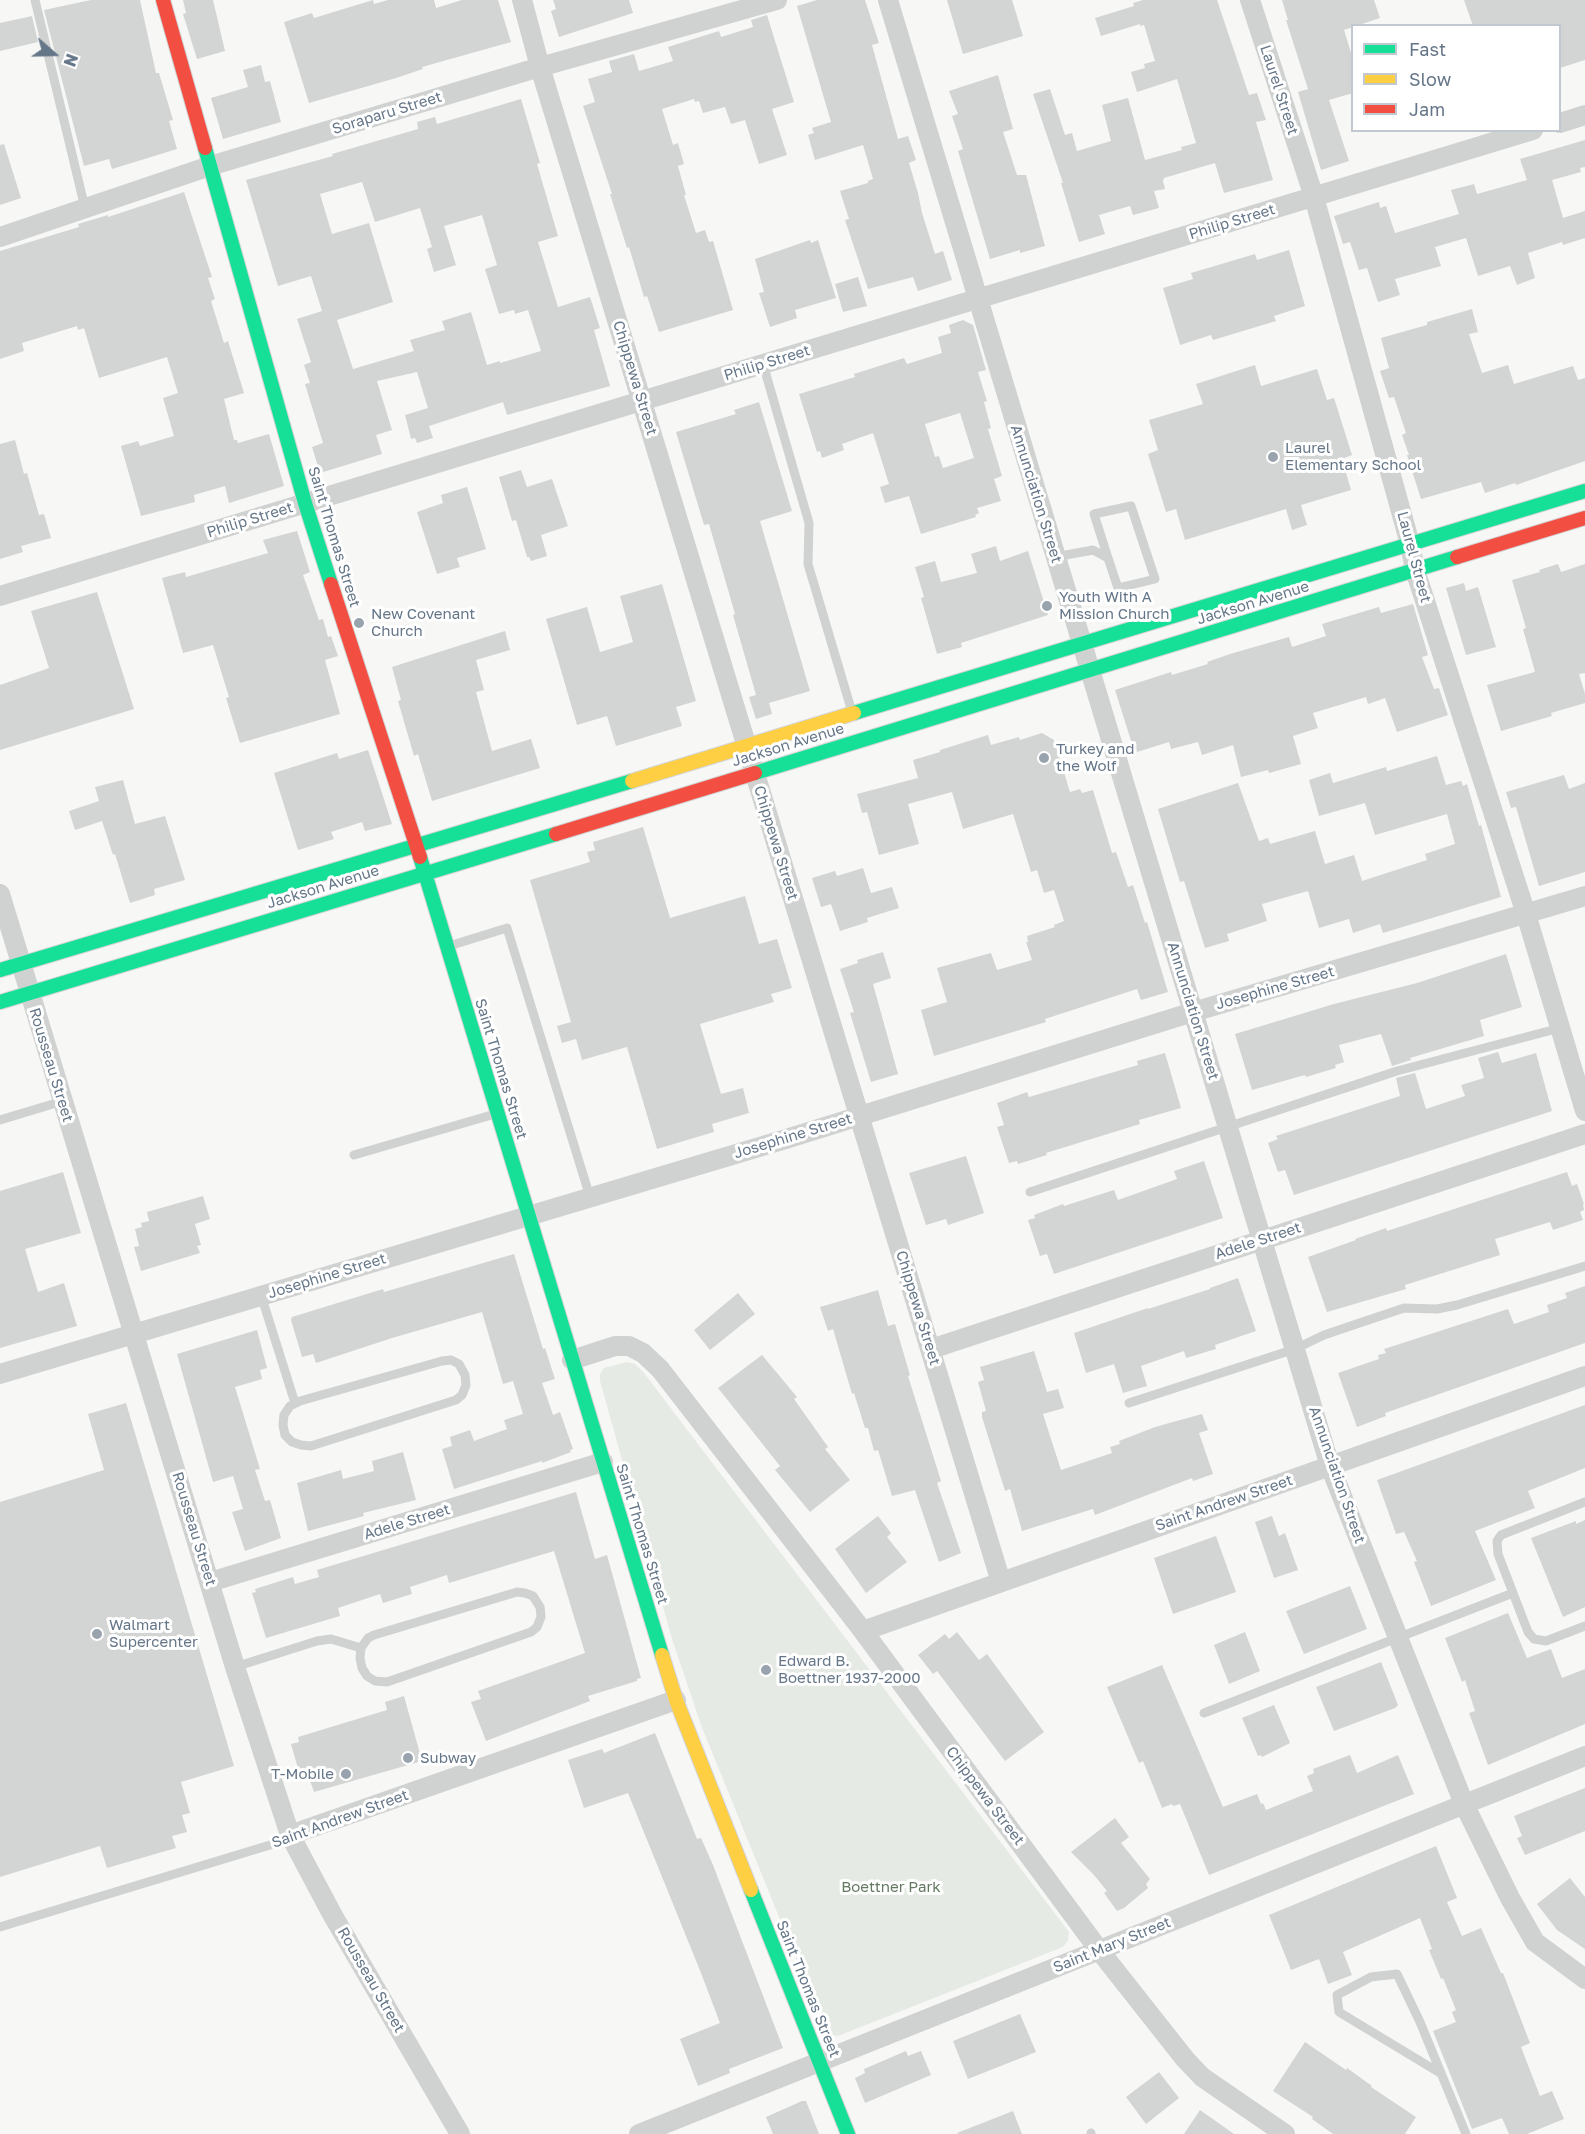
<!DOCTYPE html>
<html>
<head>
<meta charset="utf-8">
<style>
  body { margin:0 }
  #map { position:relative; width:1585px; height:2134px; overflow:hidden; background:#f7f7f6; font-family:"Golos Text",sans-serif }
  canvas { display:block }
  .legend { position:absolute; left:1351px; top:24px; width:210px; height:108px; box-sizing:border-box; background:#fff; border:2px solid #c1c8cf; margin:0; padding:8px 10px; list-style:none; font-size:18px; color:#657688 }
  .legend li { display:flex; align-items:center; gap:12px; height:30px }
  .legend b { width:30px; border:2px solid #c1c8cf }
  .north { position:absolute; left:24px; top:24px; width:60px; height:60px; -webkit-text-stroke:4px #fff; paint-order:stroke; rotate:110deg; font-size:16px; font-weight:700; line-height:24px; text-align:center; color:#657688 }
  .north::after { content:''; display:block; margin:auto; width:21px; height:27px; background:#657688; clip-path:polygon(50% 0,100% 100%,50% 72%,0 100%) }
</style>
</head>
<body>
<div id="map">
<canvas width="1585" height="2134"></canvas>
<ul class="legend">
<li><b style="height:8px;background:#16e098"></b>Fast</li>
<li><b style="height:8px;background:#ffcf43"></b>Slow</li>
<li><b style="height:8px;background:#f24e42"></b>Jam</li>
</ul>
<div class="north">N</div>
</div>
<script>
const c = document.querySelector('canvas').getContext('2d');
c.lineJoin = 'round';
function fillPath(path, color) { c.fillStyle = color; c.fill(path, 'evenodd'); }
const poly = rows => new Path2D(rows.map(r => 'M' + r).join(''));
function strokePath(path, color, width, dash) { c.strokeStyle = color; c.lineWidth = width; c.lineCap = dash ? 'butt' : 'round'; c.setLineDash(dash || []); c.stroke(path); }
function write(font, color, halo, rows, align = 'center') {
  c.font = font + ' "Golos Text",sans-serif'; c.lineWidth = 6; c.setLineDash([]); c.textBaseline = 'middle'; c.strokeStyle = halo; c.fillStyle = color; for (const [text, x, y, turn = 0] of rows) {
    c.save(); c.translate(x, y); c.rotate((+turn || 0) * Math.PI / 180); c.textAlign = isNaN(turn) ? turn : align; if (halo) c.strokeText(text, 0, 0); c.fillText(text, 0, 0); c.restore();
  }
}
fillPath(poly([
  [627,1362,635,1364,644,1373,1069,1932,1068,1941,1063,1947,838,2036,831,2035,825,2030,701,1725,672,1639,600,1381,600,1374,604,1368]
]), '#e6eae4');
fillPath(poly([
  [91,0,140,0,156,73,159,73,173,120,169,121,177,149,112,169,109,159,84,166,44,10],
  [183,0,213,0,225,51,197,59,183,14,186,13],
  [373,0,374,4,388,0,434,0,436,8,462,0,498,0,511,42,422,67,423,69,396,78,309,103,284,22,312,13,314,18],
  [553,0,629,0,633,13,559,37,551,11,556,9],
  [817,0,865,0,879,43,872,45,898,139,908,136,916,160,909,163,918,193,922,213,935,254,943,251,952,280,918,291,913,277,868,289,845,220,849,219,840,191,868,183,868,181,873,179,863,145,815,160,808,135,814,133,812,128,831,122,797,6],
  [947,0,1012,0,1023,36,963,54],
  [1143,0,1217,0,1249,95,1257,93,1266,120,1256,122,1273,180,1224,193,1215,163,1164,178,1163,181,1165,189,1154,191,1159,208,1133,215,1130,206,1099,215,1105,234,1079,242,1061,183,1063,183,1033,94,1050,89,1065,135,1072,133,1077,151,1111,141,1102,105,1128,98,1145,160,1182,150,1181,147,1196,143,1177,79,1137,92,1131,72,1145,68,1144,64,1155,61,1144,25,1140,26,1140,24,1101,36,1095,18,1134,6,1133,3],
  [1282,0,1374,0,1380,18,1344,30,1353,59,1353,93,1329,100,1349,161,1321,170,1298,92,1308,89,1286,20,1288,20],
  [1464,0,1585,0,1585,60,1560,68,1560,26,1473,26],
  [767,15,794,102,772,109,787,155,759,164,745,120,731,124,725,107,703,113,699,101,695,102,694,99,662,109,673,145,678,143,684,164,678,166,686,195,684,195,696,233,705,230,709,242,713,241,733,310,659,332,647,296,644,297,629,247,627,248,610,194,612,194,583,106,595,102,588,79,612,72,609,61,634,54,639,71,673,61,668,47,719,31,721,37,753,27,751,20],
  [32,16,38,42,0,51,0,23],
  [261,65,265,82,270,81,281,122,223,139,211,98,248,87,243,70],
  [998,75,1013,129,1003,132,1017,175,1026,175,1045,246,1020,253,1020,250,990,259,958,151,963,149,952,116,958,114,949,91],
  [521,99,540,163,537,164,558,236,538,242,558,307,590,297,600,328,594,330,610,386,507,415,503,402,429,426,433,438,417,443,415,438,411,439,405,415,428,408,417,372,377,381,392,430,376,435,382,454,320,473,312,447,323,443,305,384,310,383,304,365,311,362,297,319,322,311,311,276,278,286,246,180,333,156,332,154,418,129,417,122,435,117,437,124],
  [362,182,375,222,420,208,432,247,427,249,434,272,456,265,444,226,482,215,497,265,485,269,499,314,514,310,515,314,528,310,541,351,500,363,500,361,487,365,471,312,442,321,445,330,410,340,414,351,353,369,337,320,393,302,369,223,332,234,320,194],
  [1585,140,1585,167,1580,168,1581,172,1552,180,1563,218,1585,211,1585,238,1563,245,1562,242,1528,253,1535,278,1517,285,1510,266,1478,276,1466,238,1435,247,1441,266,1395,279,1400,295,1378,302,1367,268,1359,270,1350,242,1343,244,1334,216,1379,202,1380,208,1386,206,1395,233,1459,214,1451,190,1474,184,1477,194,1527,180,1520,159],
  [4,144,21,198,0,205,0,145],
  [184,192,212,277,208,278,215,299,211,301,224,343,228,341,244,393,224,399,234,440,237,440,238,443,269,434,284,486,229,503,225,486,194,495,195,502,141,516,121,446,138,441,140,446,174,436,163,398,178,393,167,357,99,378,84,328,78,330,77,326,22,343,24,351,0,359,0,251,79,227,78,224,108,215,108,217],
  [810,240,811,243,818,240,836,298,795,310,797,318,770,327,759,293,764,292,755,259],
  [1289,250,1305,306,1274,316,1276,321,1213,340,1211,335,1180,345,1163,288,1193,279,1191,273,1255,254,1257,260],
  [858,277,867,306,843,312,835,284],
  [1472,309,1478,332,1469,334,1482,373,1508,365,1514,384,1573,366,1578,380,1585,378,1585,461,1516,485,1515,483,1485,493,1481,482,1421,499,1407,455,1409,455,1402,435,1406,433,1394,397,1389,398,1380,371,1389,368,1381,338,1427,325,1427,322],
  [963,320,973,325,986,370,978,372,987,401,984,402,991,428,988,429,1002,476,994,479,1001,501,977,508,979,513,975,515,976,517,921,534,909,496,885,503,880,487,889,484,873,433,842,444,844,450,822,458,820,451,817,452,799,394,855,377,854,374,904,358,907,364,942,353,938,337,951,333,949,325],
  [960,413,974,458,943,468,939,456,935,457,925,424],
  [1255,365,1261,386,1317,369,1327,400,1334,398,1352,455,1342,459,1351,490,1301,505,1307,525,1292,530,1286,509,1185,540,1176,509,1166,512,1148,454,1158,450,1149,420,1203,404,1196,384],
  [759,402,792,511,760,521,810,691,769,703,772,714,756,719,749,697,756,695,733,615,735,614,709,524,704,525,676,432,736,414,734,410],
  [15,440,24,474,27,473,39,515,44,514,51,538,21,546,23,552,0,559,0,444],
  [521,470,527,487,552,479,568,526,541,535,547,556,531,561,529,557,527,557,516,520,512,521,499,477],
  [467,487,486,549,457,558,460,567,437,574,417,512,443,503,441,495],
  [297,531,310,572,303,575,319,620,323,619,328,637,331,636,338,656,325,660,340,714,240,743,226,698,229,697,213,645,183,653,162,578,185,572,186,577,268,553,263,540],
  [996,546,1000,561,1028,551,1048,615,961,643,962,647,937,654,921,598,924,597,915,567,935,561,941,582,977,573,971,554],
  [1558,564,1561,572,1585,564,1585,673,1579,674,1585,694,1585,703,1551,713,1552,716,1501,731,1487,685,1535,672,1523,629,1526,628,1512,580,1540,572,1539,570],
  [1464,583,1466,591,1478,587,1496,647,1466,655,1446,588],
  [662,584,696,701,676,707,682,726,616,746,607,716,577,725,546,619,587,607,600,652,633,642,620,596],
  [97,592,134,709,0,750,0,685,49,668,31,611],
  [1413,604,1428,655,1422,657,1434,689,1439,688,1448,715,1397,732,1385,698,1368,704,1366,697,1313,713,1318,728,1293,736,1301,764,1269,773,1268,770,1241,777,1233,745,1202,755,1198,742,1171,749,1169,742,1137,752,1135,746,1133,747,1115,690,1171,672,1172,675,1208,664,1207,662,1230,654,1289,637,1292,647,1326,636,1322,624,1379,607,1381,613],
  [505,631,510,650,476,660,484,690,476,692,492,751,531,739,540,768,432,801,418,754,414,756,398,701,401,700,392,667],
  [1042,733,1054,740,1070,792,1080,789,1082,793,1093,790,1112,853,1116,852,1128,887,1133,885,1145,923,1147,922,1168,992,1141,1000,1137,989,1045,1019,1046,1022,934,1056,921,1010,947,1002,937,968,991,953,997,970,1032,960,1026,942,1028,942,1027,936,1055,927,1054,925,1064,921,1054,890,1044,893,1037,870,1031,872,1013,814,963,829,952,792,908,804,919,844,879,855,867,812,862,813,857,794,918,778,913,760,940,752,940,750,988,735,991,745,1019,737,1020,740],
  [368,750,392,824,365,831,362,822,331,832,334,839,298,850,274,773,337,753,339,759],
  [1437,756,1446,785,1461,781,1463,786,1467,784,1479,826,1481,825,1501,897,1383,933,1380,924,1353,933,1349,919,1319,928,1308,891,1262,904,1267,921,1227,934,1229,941,1205,948,1184,881,1180,882,1158,809,1238,783,1259,841,1268,838,1270,844,1315,831,1325,864,1354,855,1362,881,1427,860,1425,854,1455,844,1447,814,1375,835,1365,803,1319,816,1309,780,1330,773,1333,783,1386,767,1387,771],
  [1564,775,1569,789,1585,783,1585,872,1539,886,1516,807,1511,808,1506,792],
  [123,780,135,824,165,816,185,880,154,889,155,895,130,903,115,854,113,855,102,821,75,830,69,811,99,801,95,787],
  [643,827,670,918,745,896,759,944,777,939,792,988,771,994,774,1002,700,1024,721,1094,743,1088,749,1113,712,1124,714,1132,657,1149,627,1047,582,1060,576,1039,562,1043,557,1026,571,1022,530,880,590,862,587,852,595,850,593,842],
  [863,868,871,893,892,887,899,908,867,918,868,922,840,931,831,904,821,907,812,878,835,871,837,876],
  [883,952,891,978,873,984,898,1074,871,1082,850,1013,854,1012,840,969,858,963,857,960],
  [1506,954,1522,1007,1480,1020,1484,1036,1410,1058,1411,1060,1392,1066,1381,1034,1339,1045,1344,1062,1335,1065,1336,1068,1306,1077,1305,1075,1252,1090,1235,1034,1334,1004,1417,983],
  [1498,1052,1502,1063,1536,1053,1552,1111,1294,1195,1285,1170,1278,1172,1268,1143,1278,1139,1276,1136,1400,1096,1396,1078,1415,1073,1426,1109,1465,1096,1461,1085,1484,1078,1478,1058],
  [1165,1053,1181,1108,1139,1120,1140,1124,1046,1153,1047,1155,1018,1164,1017,1161,1009,1163,997,1127,1004,1125,997,1103,1027,1092,1029,1097,1138,1065,1137,1061],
  [966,1156,984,1213,948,1225,946,1219,926,1225,909,1173],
  [1204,1161,1223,1218,1054,1274,1047,1254,1040,1256,1028,1220,1035,1218,1034,1215,1063,1204,1064,1206,1114,1190,1118,1200,1177,1179,1174,1171],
  [63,1172,81,1233,25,1249,38,1292,64,1283,77,1326,0,1348,0,1191],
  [1567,1172,1572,1186,1577,1184,1584,1204,1583,1204,1584,1210,1580,1212,1583,1220,1553,1230,1550,1222,1495,1239,1500,1255,1405,1285,1406,1289,1327,1312,1308,1257,1356,1240,1355,1239,1386,1228,1387,1231],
  [203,1196,210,1219,195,1224,201,1245,197,1246,200,1253,141,1271,134,1247,139,1246,135,1229,142,1227,141,1223,149,1221,147,1212],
  [514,1254,543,1349,545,1348,555,1379,542,1383,553,1415,560,1412,573,1449,570,1450,571,1452,542,1463,542,1461,454,1489,442,1449,452,1446,450,1437,470,1430,474,1441,507,1429,504,1420,523,1414,513,1381,503,1384,482,1312,392,1338,316,1363,313,1354,302,1357,291,1320,292,1317,383,1289,384,1292],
  [1238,1278,1256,1331,1215,1345,1216,1349,1186,1358,1184,1351,1141,1366,1147,1386,1123,1393,1114,1364,1086,1373,1074,1333,1148,1308,1148,1309,1210,1289,1210,1288],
  [1585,1286,1585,1343,1385,1413,1386,1416,1357,1427,1338,1373,1379,1359,1378,1355,1386,1353,1384,1349,1508,1309,1514,1324,1549,1312,1547,1305,1567,1298,1565,1293],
  [878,1290,888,1326,895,1324,910,1375,908,1376,941,1481,937,1483,961,1553,939,1562,915,1490,892,1496,878,1450,874,1451,868,1428,865,1428,854,1393,852,1394,833,1329,828,1331,820,1307],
  [738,1293,755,1314,710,1350,694,1330],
  [257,1330,267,1368,260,1370,262,1379,235,1387,260,1469,255,1470,265,1501,270,1500,281,1538,245,1551,232,1512,243,1509,233,1476,213,1482,177,1354],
  [1034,1351,1047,1392,1058,1389,1064,1408,1043,1414,1061,1470,1112,1453,1110,1447,1120,1444,1119,1441,1155,1427,1202,1414,1208,1430,1199,1433,1213,1474,1193,1481,1192,1478,1095,1515,1093,1509,1022,1531,1010,1489,1005,1491,982,1417,982,1412,986,1411,978,1382,984,1380,980,1367],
  [762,1355,797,1397,794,1399,828,1447,825,1449,850,1480,810,1512,775,1470,780,1466,718,1388],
  [126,1403,234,1766,181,1782,190,1813,182,1815,187,1832,172,1836,176,1848,107,1868,100,1846,0,1877,0,1502,104,1470,88,1414],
  [1585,1405,1585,1468,1528,1491,1535,1508,1475,1531,1496,1580,1431,1606,1414,1562,1417,1561,1404,1532,1396,1534,1377,1480],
  [403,1452,416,1500,363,1513,364,1516,308,1531,297,1483,341,1470,343,1479,374,1471,372,1461],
  [576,1492,595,1559,607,1555,641,1678,637,1679,637,1681,588,1696,590,1701,486,1741,471,1702,481,1699,478,1691,585,1653,554,1551,449,1583,447,1575,410,1587,412,1594,383,1603,380,1594,338,1608,340,1616,266,1638,252,1593,256,1592,255,1589,293,1577,295,1584,319,1577,317,1570],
  [878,1516,891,1533,887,1537,907,1562,866,1593,835,1549],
  [1272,1516,1279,1536,1285,1533,1298,1570,1274,1578,1255,1522],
  [1585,1520,1585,1607,1563,1617,1531,1538,1576,1521,1576,1524],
  [1216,1536,1236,1592,1173,1614,1154,1558],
  [1350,1586,1367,1629,1304,1654,1286,1611],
  [1508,1613,1527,1658,1551,1649,1562,1678,1585,1669,1585,1724,1488,1765,1469,1713,1475,1711,1465,1680,1462,1682,1445,1638],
  [957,1632,979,1660,987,1654,1044,1732,1005,1761,937,1671,933,1674,918,1655,945,1634,949,1639],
  [1245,1632,1260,1671,1229,1684,1214,1645],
  [1381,1662,1398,1705,1395,1708,1334,1731,1316,1687],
  [1162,1665,1223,1807,1257,1794,1261,1804,1263,1803,1266,1810,1313,1791,1307,1776,1314,1773,1313,1769,1350,1755,1357,1773,1398,1755,1414,1794,1209,1875,1180,1804,1173,1806,1172,1804,1162,1808,1143,1761,1139,1763,1107,1687],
  [404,1696,422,1761,314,1792,308,1775,299,1772,291,1744,299,1742,298,1737,387,1710,385,1702],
  [1274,1705,1290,1743,1262,1757,1261,1755,1258,1756,1242,1718],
  [655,1733,697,1839,701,1838,713,1865,783,2048,729,2069,730,2073,698,2086,680,2039,720,2023,701,1973,628,1793,584,1808,568,1760,602,1749,604,1753],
  [1585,1788,1585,1831,1525,1855,1517,1838,1522,1836,1514,1816],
  [1115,1818,1129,1837,1121,1843,1150,1879,1146,1884,1148,1888,1124,1908,1117,1911,1104,1893,1107,1891,1094,1875,1071,1852],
  [1436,1846,1457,1898,1447,1902,1462,1936,1481,1928,1501,1973,1503,1973,1530,2043,1521,2047,1540,2096,1552,2091,1564,2119,1527,2134,1509,2134,1502,2118,1472,2129,1433,2031,1456,2022,1452,2012,1456,2010,1443,1978,1441,1979,1429,1950,1432,1949,1420,1918,1343,1952,1352,1975,1328,1984,1319,1959,1291,1970,1269,1915],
  [1570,1878,1585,1897,1585,1949,1557,1930,1537,1904],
  [1020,2014,1036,2052,968,2079,953,2041],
  [1305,2042,1346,2070,1347,2068,1372,2086,1371,2087,1416,2117,1405,2134,1333,2134,1312,2119,1313,2117,1273,2091],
  [906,2051,908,2056,921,2051,931,2075,865,2103,855,2078,865,2073,864,2069],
  [1159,2072,1179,2098,1146,2124,1126,2097],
  [802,2101,806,2101,819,2134,773,2134,766,2117],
  [1200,2110,1234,2134,1184,2134],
  [1013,2111,1022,2134,958,2134,957,2133]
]), '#d3d4d4');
const fast = poly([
  [205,148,305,503,331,584],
  [854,713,1585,491],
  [755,773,1457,557],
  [420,857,662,1655],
  [0,970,632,781],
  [0,1002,556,834],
  [751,1890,848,2134]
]);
const slow = poly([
  [632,781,854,713],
  [662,1655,676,1700,751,1890]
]);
const jam = poly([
  [163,0,205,148],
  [1457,557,1585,518],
  [331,584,420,857],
  [556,834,755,773]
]);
strokePath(fast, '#d2d4d5', 16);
strokePath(slow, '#d2d4d5', 16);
strokePath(jam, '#d2d4d5', 16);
strokePath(poly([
  [35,0,85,208],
  [763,364,809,523,808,564,852,712],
  [1055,557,1093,550,1108,558,1118,588,1155,579,1131,506,1094,514,1108,558],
  [449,946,507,928,590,1197],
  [0,1120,63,1101],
  [354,1155,495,1114],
  [1030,1192,1397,1071,1560,1028],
  [261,1295,295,1403],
  [451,1360,459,1364,465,1375,466,1385,462,1395,456,1400,311,1446,301,1445,292,1442,285,1435,283,1425,284,1415,290,1406,300,1401,442,1361,451,1360],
  [1129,1403,1295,1349,1324,1335,1404,1308,1437,1309,1457,1305,1585,1266],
  [1585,1502,1501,1535,1497,1541,1498,1554,1528,1632,1534,1639,1546,1641,1585,1626],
  [517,1592,525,1593,533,1596,540,1607,541,1617,537,1627,531,1632,387,1682,375,1681,367,1676,362,1668,360,1658,361,1648,368,1638,374,1635,517,1592],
  [235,1667,317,1641,331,1639,361,1648],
  [1204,1713,1513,1593],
  [0,1927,270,1845,290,1835],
  [1440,2073,1339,2012,1337,1995,1371,1977,1397,1974,1420,2022,1466,2134],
  [1091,2133,1091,2134]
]), '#d0d2d2', 9);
strokePath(poly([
  [522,0,540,67,1001,1582],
  [888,0,1330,1466,1464,1804,1510,1898,1535,1942,1585,1979],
  [1250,0,1314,197,1410,544,1415,570,1526,914,1585,1111],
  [1560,123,1585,115],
  [0,237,210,166,540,67,777,0],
  [0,596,1533,130],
  [0,894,235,1667,290,1835,332,1914,460,2134],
  [931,1349,1585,1134],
  [572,1360,615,1346,629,1346,643,1353,660,1369,863,1631,1099,1950,1185,2059,1202,2077,1285,2134],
  [0,1374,786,1139,1193,1012,1585,896],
  [210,1582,603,1462],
  [863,1631,1585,1376],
  [290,1835,676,1700],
  [639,2134,1585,1756]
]), '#d0d2d2', 20);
strokePath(fast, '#16e098', 14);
strokePath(slow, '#ffcf43', 14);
strokePath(jam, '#f24e42', 14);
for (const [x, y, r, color] of [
  [1273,457,6,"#98a3ae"],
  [1047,606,6,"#98a3ae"],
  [359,623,6,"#98a3ae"],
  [1044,758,6,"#98a3ae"],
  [97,1634,6,"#98a3ae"],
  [766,1670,6,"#98a3ae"],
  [408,1758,6,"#98a3ae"],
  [346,1774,6,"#98a3ae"]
]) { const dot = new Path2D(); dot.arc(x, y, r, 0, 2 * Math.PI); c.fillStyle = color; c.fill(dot); strokePath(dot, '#fff', 2); }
write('15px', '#657688', '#fff', [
  ["Laurel Street",1279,90,72],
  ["Soraparu Street",387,113,-17],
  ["Philip Street",1232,222,-17],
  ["Philip Street",767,363,-17],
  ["Chippewa Street",635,378,73],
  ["Annunciation Street",1036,494,73],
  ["Philip Street",250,520,-17],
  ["Saint Thomas Street",334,537,73],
  ["Laurel Street",1414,557,75],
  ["Jackson Avenue",1253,603,-17],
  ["Jackson Avenue",788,745,-17],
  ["Chippewa Street",776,843,73],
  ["Jackson Avenue",323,887,-17],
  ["Josephine Street",1275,988,-16],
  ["Annunciation Street",1193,1011,73],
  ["Rousseau Street",51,1065,73],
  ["Saint Thomas Street",501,1069,73],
  ["Josephine Street",793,1136,-17],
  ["Adele Street",1258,1241,-18],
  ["Josephine Street",327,1276,-17],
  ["Chippewa Street",918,1308,73],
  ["Annunciation Street",1337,1475,71],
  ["Saint Andrew Street",1224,1503,-19],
  ["Adele Street",407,1522,-17],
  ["Rousseau Street",194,1529,73],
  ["Saint Thomas Street",642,1534,73],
  ["Chippewa Street",985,1796,53],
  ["Saint Andrew Street",340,1819,-20],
  ["Saint Mary Street",1112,1945,-22],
  ["Rousseau Street",371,1980,60],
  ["Saint Thomas Street",808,1989,68]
]);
write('15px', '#657688', '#fff', [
  ["Laurel",1285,448],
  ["Elementary School",1285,465],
  ["Youth With A",1059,597],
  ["Mission Church",1059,614],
  ["New Covenant",371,614],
  ["Church",371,631],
  ["Turkey and",1056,749],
  ["the Wolf",1056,766],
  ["Walmart",109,1625],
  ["Supercenter",109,1642],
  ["Edward B.",778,1661],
  ["Boettner 1937-2000",778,1678],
  ["Subway",420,1758],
  ["T-Mobile",334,1774,"right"]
], 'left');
write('15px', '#637a60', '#fff', [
  ["Boettner Park",891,1887]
]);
</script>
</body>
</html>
